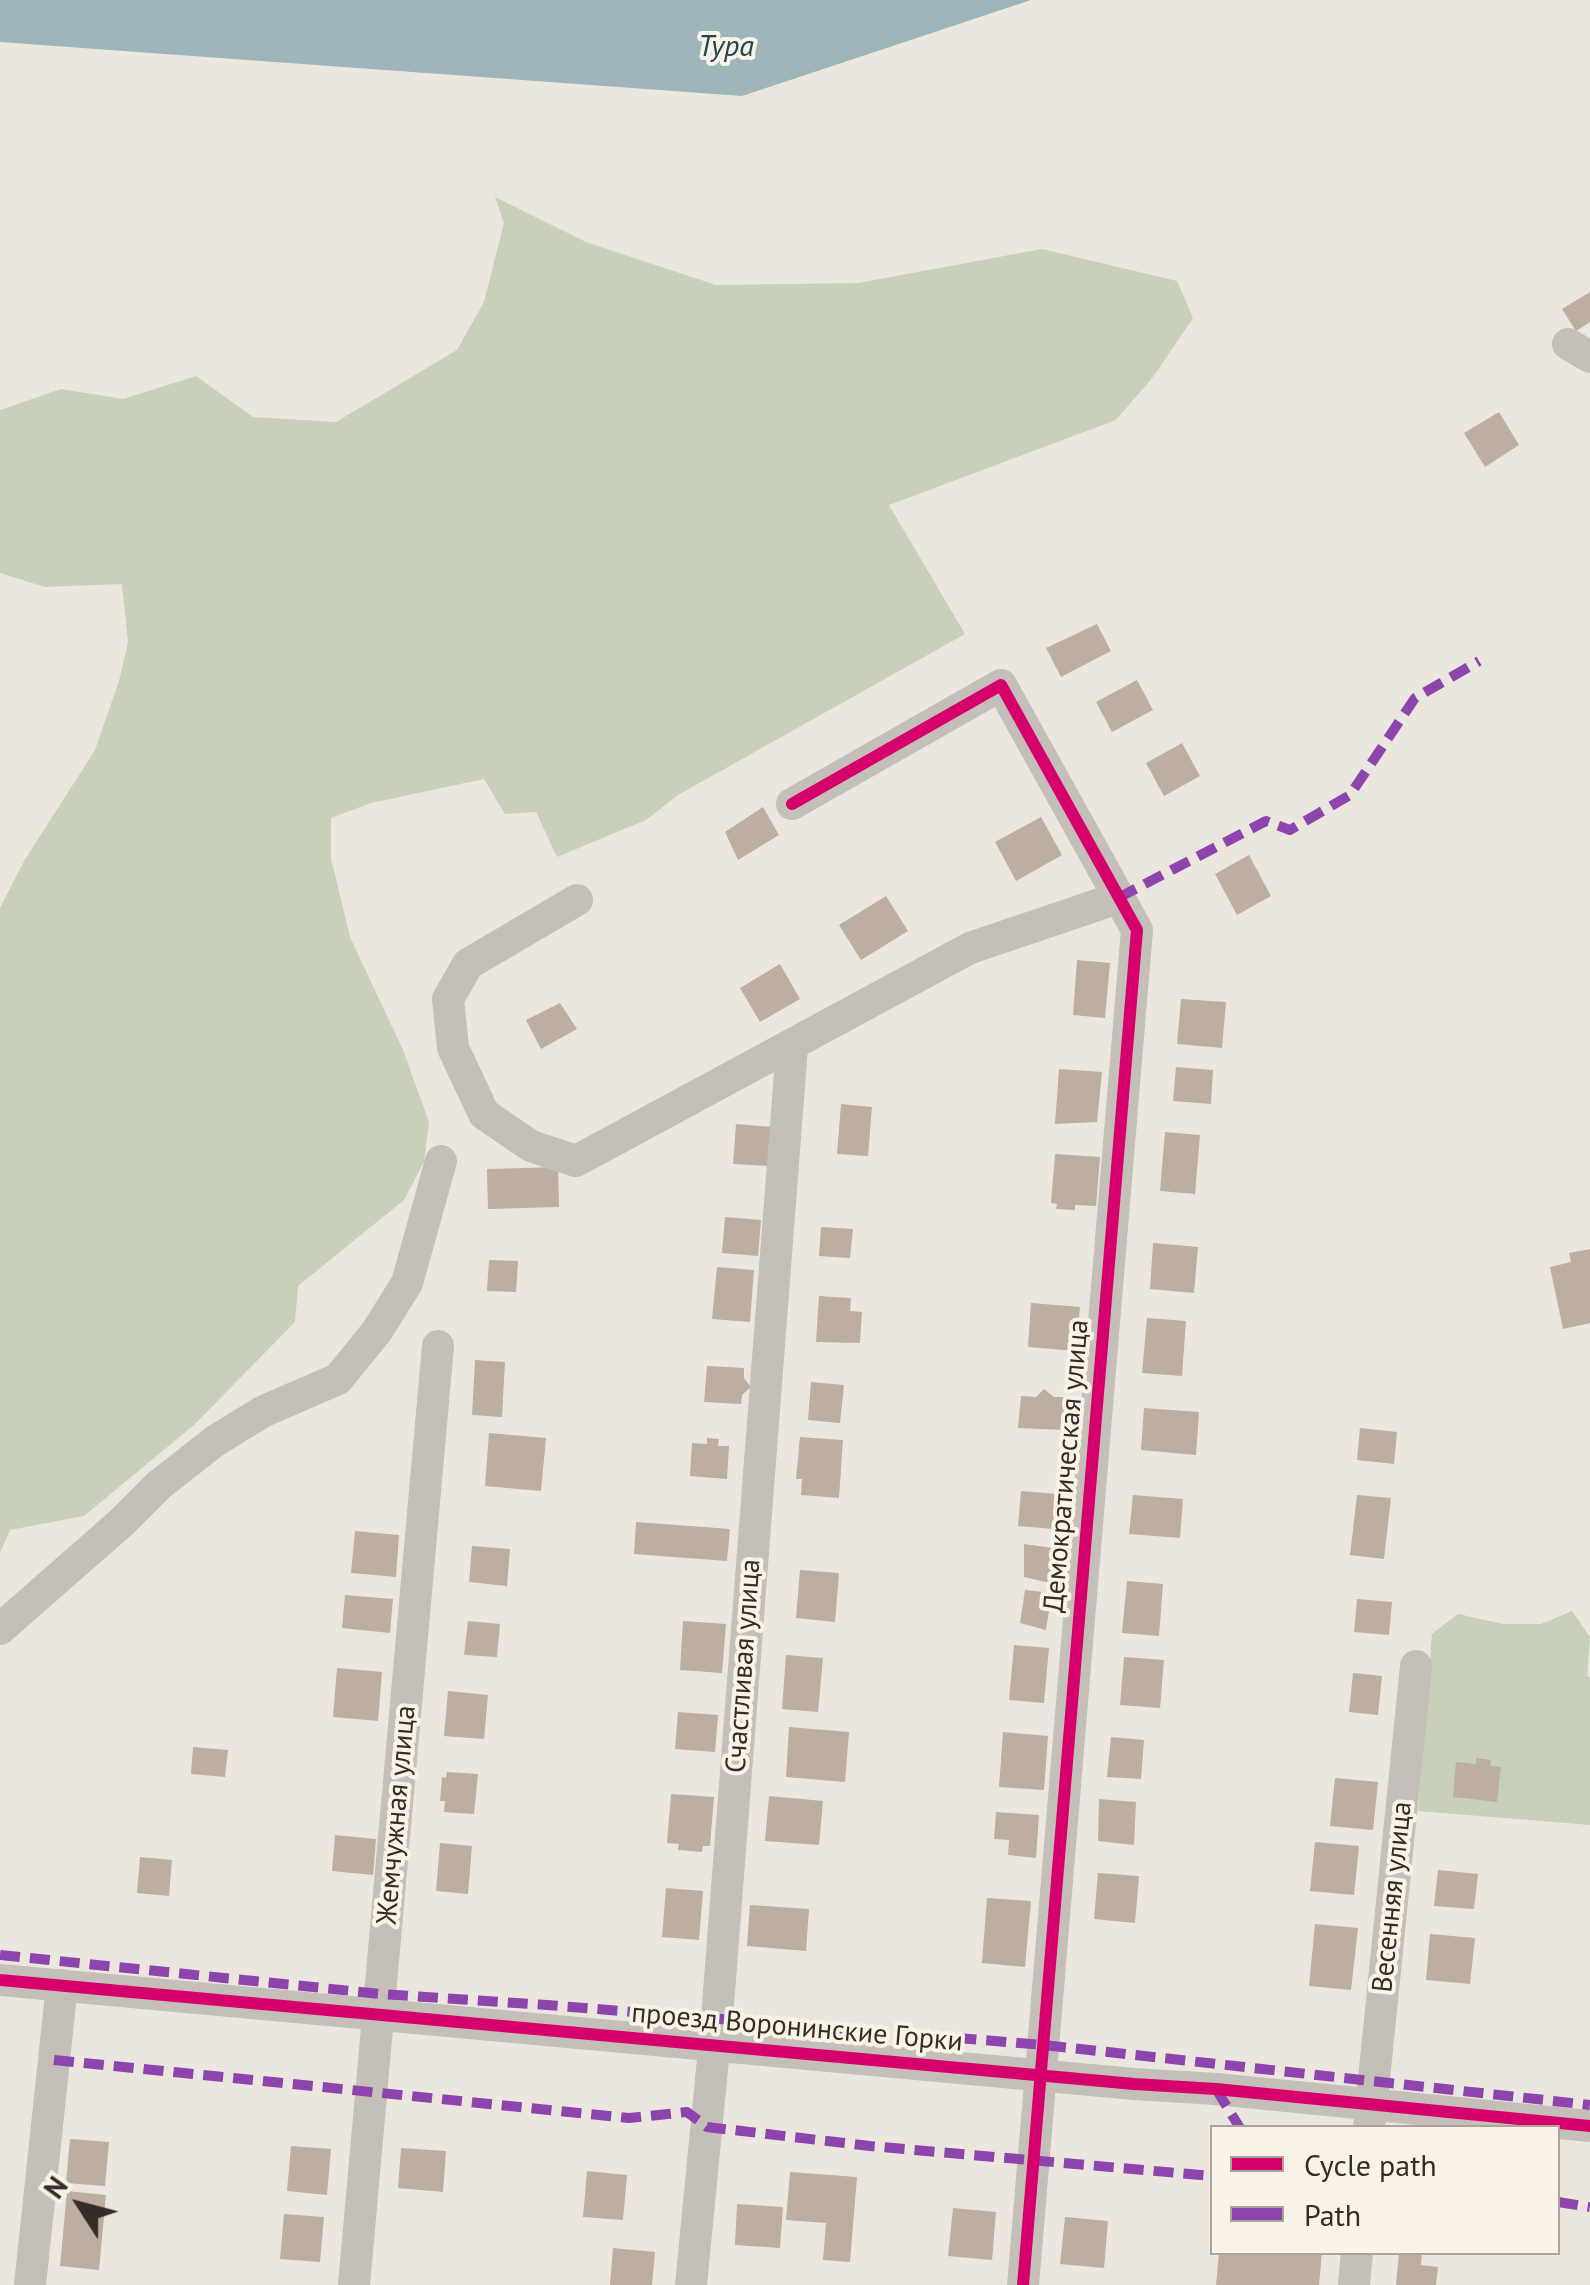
<!DOCTYPE html>
<html>
<head>
<meta charset="utf-8">
<style>
  body { margin:0 }
  #map { position:relative; width:1590px; height:2285px; overflow:hidden; background:#ebe7df; font-family:"PT Sans",sans-serif }
  canvas { display:block }
  .legend { position:absolute; left:1210px; top:2125px; width:350px; height:130px; box-sizing:border-box; background:#f8f3e6; border:2px solid #aaa49a; margin:0; padding:12px 18px; list-style:none; font-size:30px; color:#342d27 }
  .legend li { display:flex; align-items:center; gap:20px; height:50px }
  .legend b { width:50px; border:2px solid #aaa49a }
  .north { position:absolute; left:30px; top:2155px; width:100px; height:100px; -webkit-text-stroke:8px #f8f3e6; paint-order:stroke; rotate:306deg; font-size:28px; font-weight:700; line-height:40px; text-align:center; color:#342d27 }
  .north::after { content:''; display:block; margin:auto; width:35px; height:45px; background:#342d27; clip-path:polygon(50% 0,100% 100%,50% 72%,0 100%) }
</style>
</head>
<body>
<div id="map">
<canvas width="1590" height="2285"></canvas>
<ul class="legend">
<li><b style="height:12px;background:#d6006c"></b>Cycle path</li>
<li><b style="height:12px;background:#8e44ad"></b>Path</li>
</ul>
<div class="north">N</div>
</div>
<script>
const c = document.querySelector('canvas').getContext('2d');
c.lineJoin = 'round';
function fillPath(path, color) { c.fillStyle = color; c.fill(path, 'evenodd'); }
const poly = rows => new Path2D(rows.map(r => 'M' + r).join(''));
function strokePath(path, color, width, dash) { c.strokeStyle = color; c.lineWidth = width; c.lineCap = dash ? 'butt' : 'round'; c.setLineDash(dash || []); c.stroke(path); }
function write(font, color, halo, rows, align = 'center') {
  c.font = font + ' "PT Sans",sans-serif'; c.lineWidth = 8; c.setLineDash([]); c.textBaseline = 'middle'; c.strokeStyle = halo; c.fillStyle = color; for (const [text, x, y, turn = 0] of rows) {
    c.save(); c.translate(x, y); c.rotate((+turn || 0) * Math.PI / 180); c.textAlign = isNaN(turn) ? turn : align; if (halo) c.strokeText(text, 0, 0); c.fillText(text, 0, 0); c.restore();
  }
}
fillPath(poly([
  [495,197,586,242,716,285,858,283,1042,249,1177,281,1193,318,1153,377,1116,420,889,505,965,634,678,795,646,820,557,857,536,812,505,814,484,779,371,803,331,818,331,858,350,937,403,1050,429,1122,424,1162,404,1200,298,1286,295,1322,194,1425,84,1516,10,1530,0,1553,0,908,24,861,95,750,119,681,128,642,122,584,45,587,0,573,0,410,61,389,123,399,196,376,253,417,336,422,457,350,484,302,504,223],
  [1572,1611,1590,1637,1587,1676,1590,1677,1590,1825,1418,1811,1432,1634,1458,1614,1503,1624,1541,1624]
]), '#c8d0ba');
fillPath(poly([
  [0,0,1031,0,742,96,0,42]
]), '#9db5bb');
fillPath(poly([
  [1590,292,1590,322,1576,331,1562,309],
  [1499,412,1519,445,1485,467,1464,433],
  [1097,624,1111,651,1061,677,1046,648],
  [1137,680,1153,710,1112,732,1096,702],
  [1182,743,1200,776,1164,796,1146,763],
  [763,807,779,835,738,860,725,832],
  [1041,817,1062,855,1016,881,995,842],
  [1249,855,1271,896,1237,915,1215,874],
  [886,896,908,931,861,960,839,925],
  [1077,960,1110,963,1105,1018,1073,1015],
  [780,964,800,999,760,1022,740,988],
  [1181,999,1226,1002,1222,1048,1177,1044],
  [560,1003,577,1029,541,1049,526,1020],
  [1176,1067,1213,1070,1211,1104,1173,1101],
  [1059,1069,1102,1072,1097,1122,1055,1124],
  [841,1104,872,1107,868,1156,837,1154],
  [736,1124,772,1127,769,1166,733,1164],
  [1165,1132,1200,1135,1195,1194,1160,1191],
  [1055,1154,1100,1157,1096,1206,1075,1205,1075,1210,1056,1209,1057,1204,1051,1203],
  [558,1167,559,1207,488,1209,487,1169],
  [725,1217,761,1220,758,1256,722,1253],
  [821,1227,853,1229,850,1258,819,1256],
  [1153,1243,1198,1247,1194,1293,1150,1289],
  [1590,1249,1590,1323,1563,1329,1550,1267,1571,1262,1569,1253],
  [489,1260,518,1261,516,1292,487,1291],
  [717,1267,754,1270,750,1322,712,1319],
  [819,1296,851,1298,850,1311,862,1312,860,1343,816,1342],
  [1031,1303,1080,1307,1076,1351,1028,1347],
  [1147,1318,1186,1321,1182,1376,1142,1373],
  [475,1360,505,1362,502,1417,472,1415],
  [707,1366,744,1368,744,1378,751,1387,742,1395,741,1404,704,1402],
  [811,1382,844,1385,840,1423,808,1420],
  [1044,1389,1054,1397,1066,1397,1066,1401,1076,1406,1075,1419,1066,1422,1065,1430,1018,1428,1021,1396,1036,1397],
  [1144,1408,1199,1412,1196,1455,1141,1450],
  [1360,1428,1397,1432,1394,1464,1357,1460],
  [489,1433,546,1438,541,1491,485,1486],
  [800,1437,843,1440,839,1498,801,1495,802,1479,796,1479],
  [707,1438,719,1439,718,1446,729,1446,727,1479,690,1476,692,1443,707,1444],
  [1021,1491,1069,1495,1066,1530,1018,1526],
  [1133,1495,1183,1499,1180,1538,1129,1534],
  [1357,1495,1391,1498,1384,1559,1350,1555],
  [636,1522,730,1529,727,1561,634,1554],
  [355,1531,399,1535,396,1577,351,1573],
  [1024,1544,1053,1548,1050,1583,1024,1577],
  [472,1546,510,1549,507,1586,469,1582],
  [800,1570,839,1573,835,1622,796,1618],
  [1127,1581,1163,1584,1159,1636,1122,1633],
  [1025,1590,1052,1593,1046,1630,1020,1623],
  [345,1595,393,1599,390,1633,342,1628],
  [1357,1599,1392,1602,1389,1635,1354,1632],
  [468,1621,500,1624,497,1657,464,1655],
  [683,1621,726,1624,722,1673,680,1670],
  [1014,1645,1049,1648,1044,1703,1009,1700],
  [786,1655,823,1658,818,1712,782,1709],
  [1124,1657,1164,1660,1160,1708,1120,1705],
  [337,1668,382,1672,378,1721,333,1717],
  [1353,1673,1382,1676,1378,1715,1349,1712],
  [448,1691,488,1695,484,1739,444,1736],
  [678,1712,718,1715,715,1752,675,1749],
  [789,1727,849,1732,845,1782,786,1777],
  [1003,1732,1048,1736,1044,1790,999,1787],
  [1111,1737,1144,1740,1141,1779,1107,1777],
  [193,1747,228,1750,225,1777,191,1774],
  [1476,1758,1491,1760,1490,1766,1501,1767,1497,1802,1453,1797,1456,1762,1476,1764],
  [447,1772,478,1774,474,1814,444,1812,445,1801,440,1801,442,1777,446,1778],
  [1335,1778,1378,1782,1373,1830,1330,1826],
  [671,1794,714,1797,710,1846,703,1846,702,1852,678,1850,679,1844,667,1843],
  [769,1796,823,1801,819,1845,765,1841],
  [1099,1799,1136,1802,1134,1845,1098,1841],
  [996,1812,1039,1815,1036,1858,1008,1855,1009,1840,994,1839],
  [335,1835,376,1839,373,1875,332,1871],
  [1315,1842,1359,1846,1354,1895,1310,1891],
  [440,1843,472,1846,468,1894,436,1891],
  [140,1857,172,1860,169,1896,137,1893],
  [1438,1870,1478,1874,1474,1909,1434,1906],
  [1098,1873,1139,1876,1135,1923,1094,1919],
  [666,1888,703,1891,699,1940,662,1937],
  [987,1898,1031,1901,1025,1967,982,1963],
  [750,1905,809,1909,806,1951,747,1946],
  [1315,1924,1358,1928,1351,1990,1309,1986],
  [1430,1934,1475,1938,1470,1984,1426,1980],
  [70,2139,109,2142,105,2186,66,2183],
  [291,2146,331,2149,327,2195,287,2191],
  [401,2148,446,2151,443,2192,398,2188],
  [587,2171,627,2175,623,2220,583,2217],
  [790,2172,857,2177,850,2262,823,2260,826,2223,786,2220],
  [67,2191,106,2195,99,2270,60,2266],
  [737,2204,783,2207,780,2248,735,2245],
  [953,2208,996,2212,992,2260,948,2256],
  [284,2214,324,2217,320,2262,280,2259],
  [1065,2217,1108,2221,1104,2268,1060,2264],
  [613,2248,655,2252,652,2285,610,2285],
  [1219,2252,1322,2252,1319,2285,1216,2285],
  [1399,2252,1422,2252,1421,2265,1438,2267,1436,2285,1396,2285]
]), '#bdaea1');
strokePath(poly([
  [1568,344,1590,357],
  [792,804,1001,685,1137,930,1023,2285],
  [577,900,468,964,448,999,453,1048,484,1114,531,1146,576,1161,970,948,1118,898],
  [0,1629,122,1522,159,1485,215,1441,264,1411,338,1379,377,1331,407,1283,441,1161],
  [0,1980,1134,2084,1216,2089,1590,2126],
  [1369,2128,1416,1666],
  [30,2285,62,1985],
  [354,2285,438,1346],
  [691,2285,717,2018,792,1047],
  [1354,2285,1357,2252]
]), '#c4bfb8', 32);
strokePath(poly([
  [1118,898,1266,821,1290,830,1350,795,1415,698,1479,661],
  [0,1955,381,1994,547,2005,1044,2045,1590,2105],
  [54,2060,629,2118,687,2112,707,2127,870,2146,1212,2176],
  [1216,2089,1240,2128],
  [1558,2202,1590,2207]
]), '#8e44ad', 10, [20, 10]);
strokePath(poly([
  [792,804,1001,685,1137,930,1023,2285],
  [0,1980,1134,2084,1216,2089,1590,2126]
]), '#d6006c', 12);
write('28px', '#342d27', '#f8f3e6', [
  ["Демократическая улица",1067,1466,-85],
  ["Счастливая улица",744,1666,-86],
  ["Жемчужная улица",397,1815,-85],
  ["Весенняя улица",1393,1897,-84],
  ["проезд Воронинские Горки",797,2028,5]
]);
write('italic 30px', '#1f4652', '#f8f3e6', [
  ["Тура",726,47]
]);
</script>
</body>
</html>
